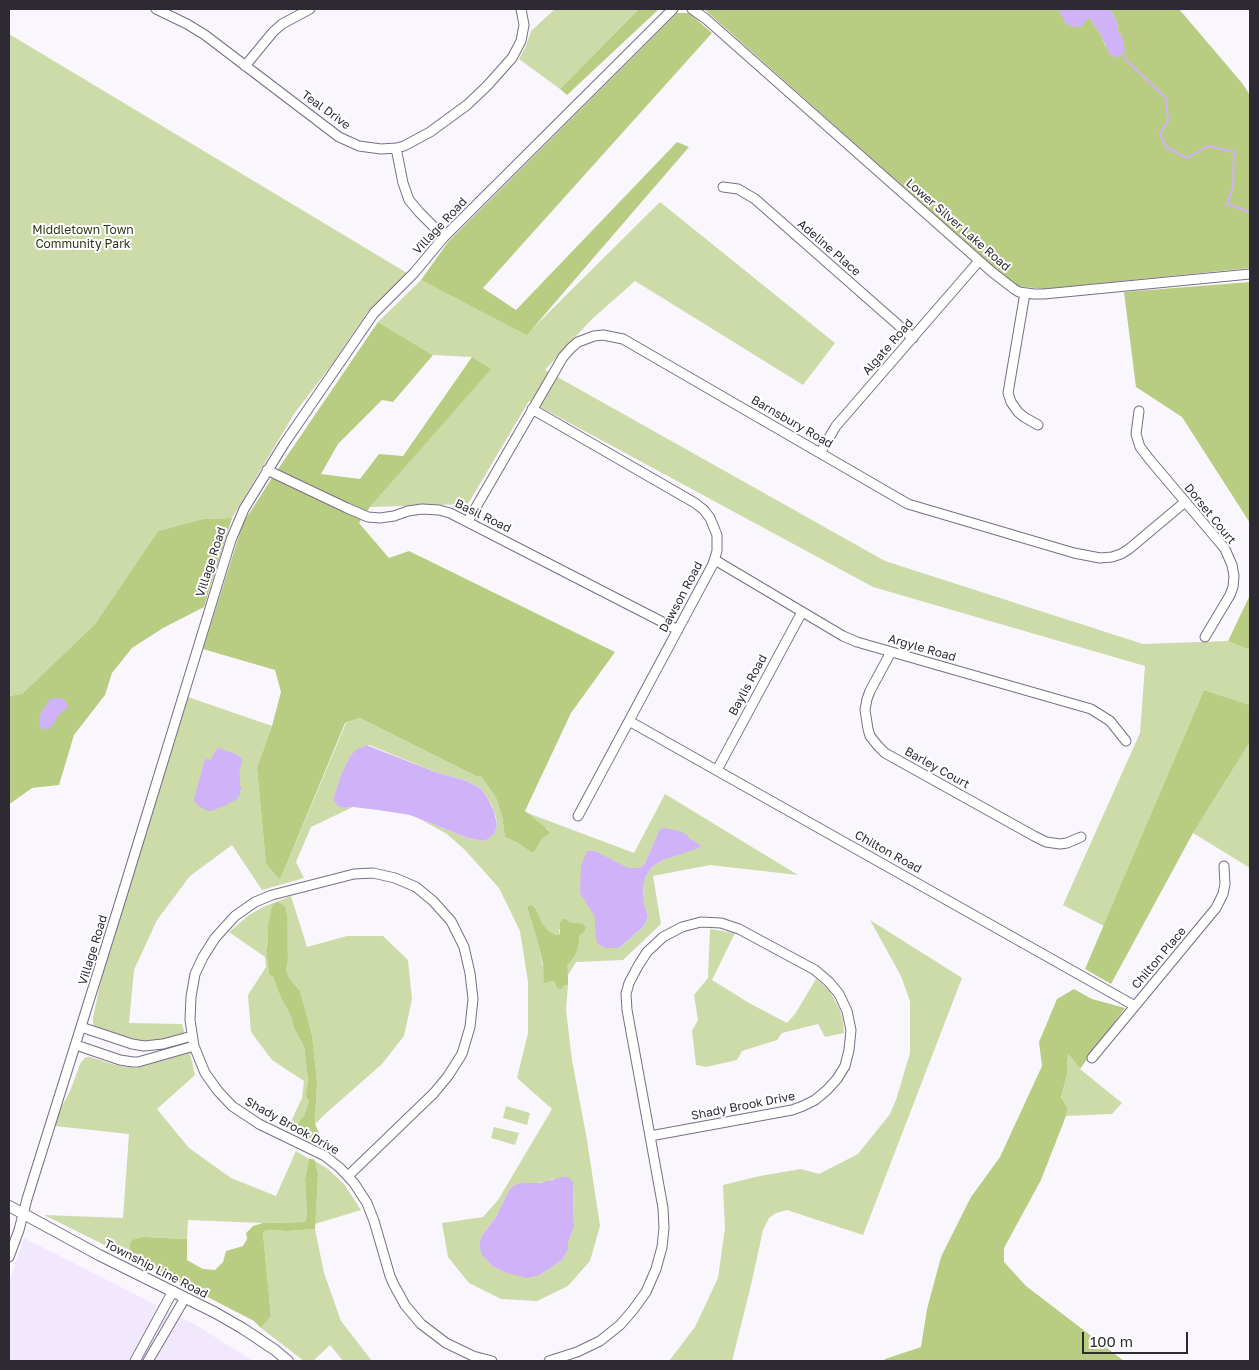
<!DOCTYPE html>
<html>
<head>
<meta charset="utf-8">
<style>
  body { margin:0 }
  #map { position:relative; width:1259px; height:1370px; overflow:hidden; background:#f9f7fd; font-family:"Golos Text",sans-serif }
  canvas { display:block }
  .frame { position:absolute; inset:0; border:10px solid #2e2a34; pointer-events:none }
  .scale { position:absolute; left:1082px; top:1332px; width:106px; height:22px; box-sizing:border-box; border:2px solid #2e2a34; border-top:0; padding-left:6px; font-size:15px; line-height:18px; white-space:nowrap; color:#2e2a34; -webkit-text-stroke:4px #fff; paint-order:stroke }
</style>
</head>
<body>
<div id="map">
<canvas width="1259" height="1370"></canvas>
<div class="frame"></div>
<div class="scale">100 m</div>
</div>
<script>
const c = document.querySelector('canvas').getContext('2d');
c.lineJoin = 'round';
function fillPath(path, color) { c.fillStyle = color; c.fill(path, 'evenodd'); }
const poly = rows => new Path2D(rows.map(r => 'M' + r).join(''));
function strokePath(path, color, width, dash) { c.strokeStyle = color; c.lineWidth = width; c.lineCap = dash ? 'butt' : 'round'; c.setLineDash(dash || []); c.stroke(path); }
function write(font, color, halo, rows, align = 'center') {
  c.font = font + ' "Golos Text",sans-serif'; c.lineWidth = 4; c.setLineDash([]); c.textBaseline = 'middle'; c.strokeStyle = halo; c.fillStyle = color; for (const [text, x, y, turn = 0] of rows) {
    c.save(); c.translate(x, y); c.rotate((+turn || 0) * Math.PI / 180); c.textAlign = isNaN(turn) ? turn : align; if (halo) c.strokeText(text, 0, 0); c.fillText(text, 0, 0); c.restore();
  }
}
fillPath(poly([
  [24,1238,196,1325,253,1361,9,1361,9,1282]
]), '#f1e8fe');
fillPath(poly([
  [555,9,639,9,560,89,519,59,526,46,531,31],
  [9,34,407,273,367,313,333,363,294,414,232,518,203,519,158,531,95,624,22,694,9,696],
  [660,202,835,343,803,385,635,281,591,320,545,370,885,561,1143,644,1228,641,1250,650,1250,705,1204,690,1104,926,1063,905,1140,733,1145,666,873,587,529,401,468,504,370,507,490,369,472,357,433,355,378,322,421,280,527,334],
  [188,697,272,726,257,768,266,864,280,880,346,723,360,718,476,776,481,776,496,798,502,816,505,837,518,843,528,850,535,851,542,839,549,834,549,830,525,812,634,853,665,794,798,875,710,865,653,876,661,924,623,960,576,962,568,975,566,964,578,948,580,935,584,932,576,923,569,922,559,930,560,935,555,935,548,930,542,923,536,909,527,907,536,936,544,971,551,982,554,981,557,988,568,985,566,1010,572,1060,587,1140,600,1226,590,1261,568,1286,537,1301,501,1299,469,1283,448,1257,442,1223,483,1217,498,1200,552,1109,517,1078,528,1033,528,982,520,931,499,888,465,850,447,834,420,819,468,838,485,841,488,839,495,833,497,825,496,817,492,806,487,797,480,788,473,784,467,781,438,773,369,745,351,755,334,796,339,807,344,808,353,807,311,827,296,862,304,878,262,890,232,845,190,876,157,920,134,970,129,1023,182,1024,185,1034,162,1041,140,1042,97,1029,93,1024,93,1017,104,967],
  [664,828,701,845,663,860,652,867,646,876,643,886,644,904,648,916,644,926,619,948,605,948,599,945,595,930,595,917,628,868,640,868,645,863,660,830],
  [552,1179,574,1183,573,1189,574,1220,572,1232,568,1242,568,1250,562,1260,540,1275,492,1266,482,1255,483,1234,496,1217,509,1190,514,1185,521,1183,535,1183,547,1182],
  [1250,742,1250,868,1193,833],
  [291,896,307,947,347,936,383,936,408,960,412,999,404,1036,382,1064,324,1115,315,1124,317,1081,312,1035,300,991,289,978,286,970,288,960,287,933,271,911,268,925,268,942,266,949,269,974,273,977,281,998,291,1016,294,1028,304,1047,308,1080,307,1088,309,1101,304,1116,303,1129,305,1135,312,1140,288,1128,302,1098,304,1081,272,1060,251,1032,248,995,266,967,265,957,229,932,249,915,263,907],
  [870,920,962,978,863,1235,787,1210,776,1213,769,1218,763,1230,751,1285,732,1361,669,1361,695,1327,718,1278,725,1228,723,1185,760,1176,801,1169,819,1174,858,1154,890,1114,896,1100,910,1053,910,1001,901,976],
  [710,929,735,933,712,980,749,1003,787,1023,795,1014,816,979,829,990,840,1010,843,1021,844,1033,825,1037,818,1024,782,1033,777,1040,742,1051,737,1060,706,1067,696,1065,692,1031,698,1020,694,995,708,978],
  [1068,1052,1080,1069,1122,1103,1112,1114,1066,1116,1068,1108,1061,1099,1067,1074],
  [187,1053,190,1053,195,1075,157,1109,189,1148,231,1178,276,1196,296,1151,309,1159,305,1179,307,1216,305,1222,299,1222,263,1223,188,1220,187,1239,144,1237,129,1246,131,1250,135,1255,167,1276,44,1215,123,1218,129,1134,55,1126,57,1116,70,1091,81,1062,86,1057,90,1057,119,1066,137,1068,147,1065,155,1061],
  [506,1106,530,1113,527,1125,503,1118],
  [494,1127,519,1133,515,1145,491,1138],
  [315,1161,328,1169,344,1184,361,1210,315,1224,318,1174],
  [315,1229,324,1273,341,1321,372,1361,343,1361,330,1345,313,1361,304,1361,261,1328,271,1316,263,1233,266,1230,287,1231]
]), '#ccdba8');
fillPath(poly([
  [639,9,659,9,567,95,560,89],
  [704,9,1060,9,1060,13,1089,17,1101,35,1106,47,1122,36,1118,31,1117,22,1110,9,1179,9,1242,83,1250,95,1250,268,1044,289,1017,286,1000,273],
  [677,13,689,13,712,33,483,288,516,310,677,142,689,147,527,335,421,280,448,242],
  [1250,282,1250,523,1182,417,1136,387,1124,292],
  [378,322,433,355,393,402,382,400,338,444,321,474,360,479,379,454,403,456,472,357,491,369,370,507,359,523,389,558,409,551,615,652,571,713,525,811,545,827,550,832,549,834,542,839,535,851,532,852,528,850,518,843,505,837,502,816,496,798,481,776,476,776,360,718,345,723,280,880,266,864,257,768,272,726,281,692,275,670,203,649,243,523,272,478],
  [232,518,204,607,163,628,132,648,112,673,105,695,74,735,59,785,32,788,11,803,9,803,9,696,22,694,95,624,158,531,203,519],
  [1250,595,1250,650,1228,641],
  [1204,690,1250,705,1250,742,1193,833,1111,984,1085,969],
  [277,902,280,903,285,907,287,916,288,960,286,970,289,978,300,991,312,1035,317,1081,315,1124,319,1133,317,1139,312,1140,308,1138,303,1129,298,1124,304,1116,309,1101,306,1096,308,1080,304,1047,294,1028,291,1016,281,998,273,977,269,974,266,950,268,942,268,925,271,911,273,905],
  [531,905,536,909,542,923,548,930,555,935,560,935,560,924,563,919,566,919,569,922,583,924,586,928,584,932,580,935,578,948,575,955,570,962,567,964,568,975,568,985,564,986,561,989,557,988,554,981,544,983,543,964,536,936,527,907],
  [1074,989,1092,999,1125,1008,1080,1069,1068,1053,1067,1074,1061,1098,1068,1108,1066,1116,1041,1180,1004,1248,1004,1262,1026,1286,1124,1361,884,1361,885,1359,921,1347,927,1309,941,1257,971,1197,1000,1157,1042,1066,1039,1042,1057,999],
  [309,1159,313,1159,315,1161,318,1174,315,1229,287,1231,266,1230,263,1233,271,1316,261,1328,254,1321,167,1276,135,1255,131,1250,129,1246,132,1240,144,1237,187,1239,187,1260,203,1269,215,1270,223,1262,226,1251,243,1246,247,1239,246,1233,253,1226,263,1223,305,1222,307,1216,305,1179]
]), '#b8cd81');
fillPath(poly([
  [1060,9,1110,9,1117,22,1118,31,1122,36,1125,51,1117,58,1110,55,1101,35,1089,17,1081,27,1073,27,1066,24,1060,13],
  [56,698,61,698,65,701,67,704,67,709,59,714,54,724,47,730,39,727,40,715,50,699],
  [366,745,438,773,467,781,480,788,487,797,494,811,497,825,495,833,488,839,485,841,468,838,410,815,378,810,353,807,344,808,339,807,334,801,334,796,342,773,351,755,357,749,363,747],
  [218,748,236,754,242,758,242,763,239,771,240,774,240,786,242,789,240,791,240,795,236,800,228,803,228,805,223,806,212,811,208,811,200,807,195,802,194,799,205,759,211,760,214,753],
  [664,828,680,831,687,835,690,839,701,845,699,848,663,860,652,867,646,876,643,886,644,904,648,916,644,926,619,948,605,948,599,945,597,942,595,930,595,917,580,893,581,866,587,851,595,851,628,868,640,868,645,863,660,829],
  [563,1177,568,1177,574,1183,573,1189,574,1226,572,1232,568,1242,568,1250,562,1260,540,1275,527,1278,507,1273,492,1266,482,1255,480,1249,480,1241,483,1234,496,1217,509,1190,514,1185,521,1183,540,1183]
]), '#d0b2f9');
strokePath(poly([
  [1121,51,1127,61,1166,98,1168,120,1160,134,1166,147,1187,158,1208,146,1234,152,1233,187,1227,204,1250,212]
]), '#d0b2f9', 2);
const minor = poly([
  [156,9,187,24,205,35,339,137,359,146,381,149,396,148,404,146,430,132,467,105,487,86,512,58,521,41,524,25,521,9],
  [692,9,706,19,992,272,1014,289,1019,292,1034,294,1044,294,1250,274],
  [245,66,273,32,282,24,310,9],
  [396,148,403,183,409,200,419,212,444,237],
  [723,187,738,189,755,199,913,338],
  [1025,293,1008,393,1011,402,1018,412,1024,417,1038,425],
  [532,409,695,503,704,510,710,518,717,535,717,551,713,564,578,816],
  [1139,411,1136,434,1140,447,1150,460,1221,544,1225,549,1232,565,1234,576,1233,587,1230,595,1205,637],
  [820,453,836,426,979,261],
  [267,470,347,508,368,517,380,518,394,516,408,511,422,509,439,510,450,513,678,630],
  [468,521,563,357,571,348,578,342,594,336,603,335,623,339,908,504,1074,553,1100,558,1112,557,1121,554,1129,549,1185,502],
  [715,560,843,636,857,642,1091,709,1110,721,1126,741],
  [891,652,870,691,867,699,865,710,868,729,870,736,878,746,885,753,1034,836,1046,842,1060,844,1067,843,1081,837],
  [629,721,1135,1006],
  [717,770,802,612],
  [81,1027,132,1044,144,1046,163,1044,192,1036],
  [76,1045,120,1060,133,1062,138,1062,194,1046],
  [1092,1058,1216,908,1223,894,1225,884,1224,866],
  [348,1176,434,1093,448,1076,462,1054,470,1027,473,999,470,973,464,947,451,921,433,901,416,887,395,878,373,873,354,874,272,895,255,902,235,916,215,938,203,957,195,974,191,997,190,1020,194,1046,205,1073,218,1091,232,1106,259,1124,325,1156,340,1168,354,1183,367,1203,374,1221,390,1276,394,1285,405,1305,421,1324,446,1343,473,1356,492,1361],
  [9,1257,19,1230,27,1199,120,902,231,540,244,509,284,444,374,313,414,273,444,237,673,9],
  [135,1361,173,1291],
  [148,1361,185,1298],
  [549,1361,577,1352,600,1341,620,1325,633,1310,646,1292,656,1269,662,1247,664,1228,663,1208,650,1136,640,1081,627,1010,626,994,629,983,638,966,647,952,663,937,682,927,701,922,721,923,739,929,815,970,829,982,839,994,847,1011,851,1030,849,1050,845,1066,837,1079,827,1090,815,1100,803,1106,792,1110,650,1136]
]);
const tertiary = poly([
  [9,1206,99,1255,214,1312,242,1328,275,1350,288,1361]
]);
strokePath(minor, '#786e87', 11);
strokePath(tertiary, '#786e87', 12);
strokePath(minor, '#fff', 9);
strokePath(tertiary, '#fff', 10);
write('12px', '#2e2a34', '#fff', [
  ["Teal Drive",326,110,36],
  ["Lower Silver Lake Road",958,225,41],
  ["Village Road",440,226,-47],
  ["Adeline Place",829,248,41],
  ["Algate Road",888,347,-49],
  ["Barnsbury Road",792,422,30],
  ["Dorset Court",1210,514,51],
  ["Basil Road",483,516,26],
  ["Village Road",211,562,-72],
  ["Dawson Road",681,597,-62],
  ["Argyle Road",922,648,16],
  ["Baylis Road",748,685,-62],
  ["Barley Court",937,768,29],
  ["Chilton Road",888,852,29],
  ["Village Road",93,950,-73],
  ["Chilton Place",1159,958,-50],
  ["Shady Brook Drive",743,1106,-11],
  ["Shady Brook Drive",292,1126,29],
  ["Township Line Road",156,1269,27]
]);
write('12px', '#2c3514', '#fff', [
  ["Middletown Town",83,230],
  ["Community Park",83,244]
]);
</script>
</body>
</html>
